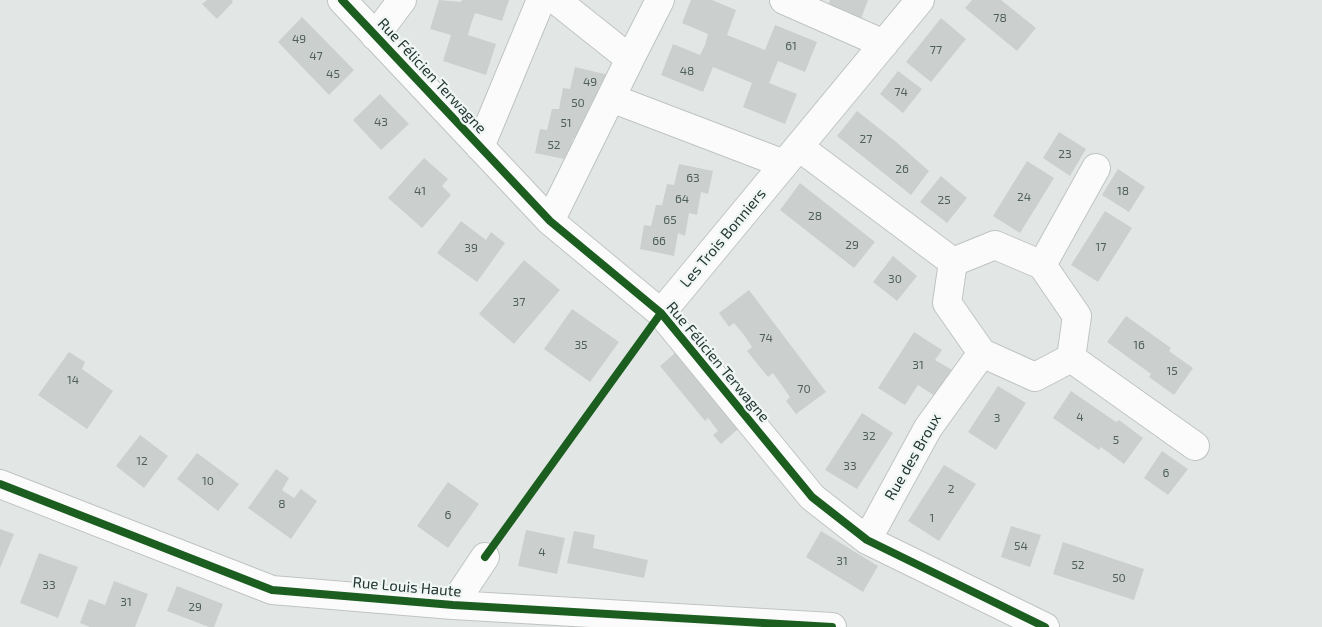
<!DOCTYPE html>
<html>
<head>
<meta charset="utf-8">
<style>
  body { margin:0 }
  canvas { display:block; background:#e2e7e5 }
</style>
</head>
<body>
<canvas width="1322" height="627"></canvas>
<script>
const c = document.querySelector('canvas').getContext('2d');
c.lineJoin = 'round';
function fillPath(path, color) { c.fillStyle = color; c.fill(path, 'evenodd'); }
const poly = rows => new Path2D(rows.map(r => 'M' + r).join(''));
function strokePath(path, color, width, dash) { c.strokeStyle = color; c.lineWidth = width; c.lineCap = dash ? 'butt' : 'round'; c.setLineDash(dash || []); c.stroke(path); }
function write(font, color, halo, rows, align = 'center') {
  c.font = font + ' "Exo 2",sans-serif'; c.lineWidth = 4.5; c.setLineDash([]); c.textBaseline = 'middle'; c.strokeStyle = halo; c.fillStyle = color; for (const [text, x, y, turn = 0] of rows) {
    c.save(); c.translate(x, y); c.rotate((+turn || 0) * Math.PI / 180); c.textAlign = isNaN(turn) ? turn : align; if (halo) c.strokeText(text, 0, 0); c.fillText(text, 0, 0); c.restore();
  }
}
fillPath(poly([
  [207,0,232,0,233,2,217,19,202,4],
  [439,0,461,2,462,0,509,0,502,21,475,13,471,24,468,35,496,44,486,75,443,61,451,35,430,29],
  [691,0,712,0,736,10,727,35,765,50,775,25,817,42,805,72,778,61,769,83,797,94,785,124,743,107,752,83,713,67,703,92,661,75,673,44,700,55,705,45,708,34,682,23],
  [830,0,868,0,861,19,828,5],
  [972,0,1001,0,1036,28,1017,51,965,8],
  [302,17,354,70,329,95,278,42],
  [941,18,966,39,931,82,906,62],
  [575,67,609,75,593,118,585,117,581,140,573,138,569,160,535,153,540,129,547,130,552,109,559,109,563,88,570,89],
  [898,71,922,89,903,113,880,94],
  [380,94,409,124,381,150,353,120],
  [857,111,895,141,929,171,911,195,837,136],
  [1059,132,1086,149,1070,176,1043,158],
  [424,158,448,179,442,186,451,195,422,228,388,198],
  [1027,161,1054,178,1020,233,993,216],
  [679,164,713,171,708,194,701,192,697,215,689,213,685,236,678,233,674,256,640,249,644,225,651,226,656,205,662,205,667,184,674,185],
  [1118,169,1145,187,1129,212,1102,195],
  [941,176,967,198,947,223,920,202],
  [800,183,875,242,854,268,780,210],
  [1105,211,1132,228,1098,282,1071,265],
  [461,221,486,240,491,232,505,243,477,282,437,253],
  [893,256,917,276,897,301,873,282],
  [524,260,560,290,514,344,479,314],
  [749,290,826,392,796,414,786,401,790,397,773,373,768,377,747,351,752,347,744,335,734,323,729,327,719,313],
  [572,309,619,342,590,382,544,349],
  [1126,316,1171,348,1169,351,1193,368,1174,395,1149,377,1151,374,1107,342],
  [914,332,942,350,935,360,952,370,935,396,918,385,905,405,878,388],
  [69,352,85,362,82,369,113,391,87,429,38,395],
  [675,353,738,429,721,444,713,435,718,431,708,418,705,421,660,366],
  [998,386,1026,403,996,450,968,432],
  [1071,391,1116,422,1119,420,1143,438,1124,464,1101,447,1099,450,1053,418],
  [862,413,893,433,857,489,825,470],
  [140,435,168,456,144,488,116,466],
  [1162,451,1188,469,1168,495,1144,478],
  [197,453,239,484,218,511,177,479],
  [944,465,976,484,939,541,908,521],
  [276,469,289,478,282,490,294,498,301,489,317,501,291,539,248,508],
  [448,482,479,504,448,548,417,526],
  [1011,526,1041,535,1030,567,1001,557],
  [0,529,14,534,0,568],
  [526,530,565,538,557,574,518,566],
  [574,531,595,535,593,548,648,560,644,578,567,563],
  [821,531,878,566,863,592,806,557],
  [1063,542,1144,569,1134,600,1053,574],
  [39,553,78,567,58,618,20,603],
  [114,581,148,594,135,627,90,627,80,623,89,599,105,605],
  [177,586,223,604,214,627,209,627,167,611]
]), '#cbd0ce');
const street = poly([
  [342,0,550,221,661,313,812,497,867,540,1045,627],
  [556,0,630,59,660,0],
  [784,0,884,44],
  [375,36,402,0],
  [611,98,784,164],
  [480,147,541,0],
  [799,147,953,262],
  [550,221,630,59],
  [995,245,1042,265,1077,316,1071,358,1035,377,982,353,947,303,953,262,995,245],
  [1042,265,1096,168],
  [661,313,920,0],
  [1071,358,1195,446],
  [0,484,272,590,453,605,832,627],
  [867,540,928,428,982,353],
  [453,605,485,557]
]);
strokePath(street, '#bfc4c2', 30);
strokePath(street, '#fbfbfb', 28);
strokePath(poly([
  [342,0,550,221,661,313,812,497,867,540,1045,627],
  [0,484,272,590,453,605,832,627],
  [485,557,661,313]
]), '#1b5e20', 8);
write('12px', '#4e5e5a', null, [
  ["78",1000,18],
  ["49",299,39],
  ["61",791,46],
  ["77",936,50],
  ["47",316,56],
  ["48",687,71],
  ["45",333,74],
  ["49",590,82],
  ["74",901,92],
  ["50",578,103],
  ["43",381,122],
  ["51",566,123],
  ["27",866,139],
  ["52",554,145],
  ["23",1065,154],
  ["26",902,169],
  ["63",693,178],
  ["41",420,191],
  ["18",1123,191],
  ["24",1024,197],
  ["64",682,199],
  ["25",944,200],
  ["28",815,216],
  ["65",670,220],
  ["66",659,241],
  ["29",852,245],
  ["17",1101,247],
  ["39",471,248],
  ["30",895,279],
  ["37",519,302],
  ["74",766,338],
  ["35",581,345],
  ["16",1139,345],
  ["31",918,365],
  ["15",1172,371],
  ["14",73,380],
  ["70",804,389],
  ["4",1080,417],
  ["3",997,418],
  ["32",869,436],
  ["5",1116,440],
  ["12",142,461],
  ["33",850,466],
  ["6",1166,473],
  ["10",208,481],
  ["2",951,489],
  ["8",282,504],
  ["6",448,515],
  ["1",932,518],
  ["54",1021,546],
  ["4",542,552],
  ["31",842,561],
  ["52",1078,565],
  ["50",1119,578],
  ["33",49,585],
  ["31",126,602],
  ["29",195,607]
]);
write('15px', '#233733', '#f0f6f4', [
  ["Rue Félicien Terwagne",432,76,47],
  ["Les Trois Bonniers",723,238,-50],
  ["Rue Félicien Terwagne",718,362,50],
  ["Rue des Broux",913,457,-60],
  ["Rue Louis Haute",407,587,5]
]);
</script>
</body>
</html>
